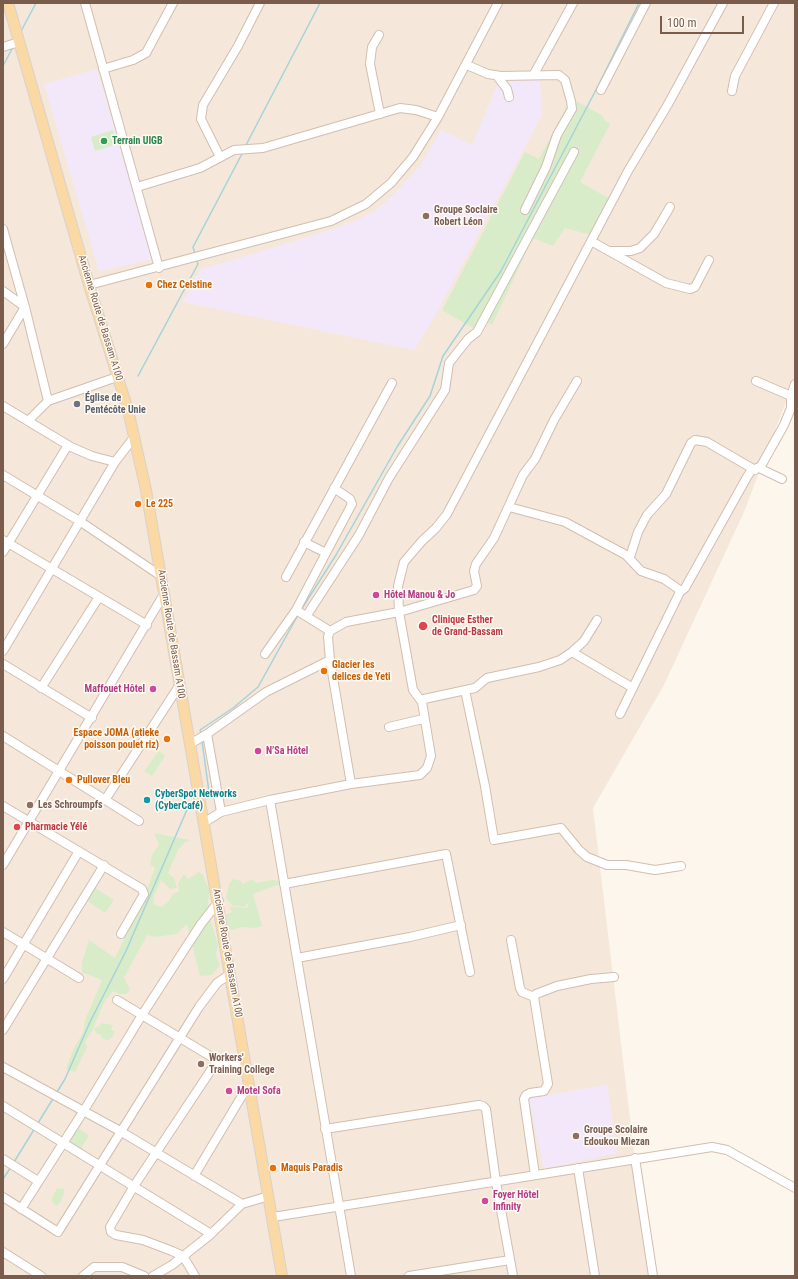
<!DOCTYPE html>
<html>
<head>
<meta charset="utf-8">
<style>
  body { margin:0 }
  #map { position:relative; width:798px; height:1279px; overflow:hidden; background:#fdf6ec; font-family:"Roboto Condensed",sans-serif }
  canvas { display:block }
  .frame { position:absolute; inset:0; border:4px solid #7a5c4d; pointer-events:none }
  .scale { position:absolute; left:660px; top:16px; width:84px; height:18px; box-sizing:border-box; border:2px solid #7a5c4d; border-top:0; padding-left:5px; font-size:12px; line-height:14px; white-space:nowrap; color:#7a5c4d; -webkit-text-stroke:3px #fffaf3; paint-order:stroke }
</style>
</head>
<body>
<div id="map">
<canvas width="798" height="1279"></canvas>
<div class="frame"></div>
<div class="scale">100 m</div>
</div>
<script>
const c = document.querySelector('canvas').getContext('2d');
c.lineJoin = 'round';
function fillPath(path, color) { c.fillStyle = color; c.fill(path, 'evenodd'); }
const poly = rows => new Path2D(rows.map(r => 'M' + r).join(''));
function strokePath(path, color, width, dash) { c.strokeStyle = color; c.lineWidth = width; c.lineCap = dash ? 'butt' : 'round'; c.setLineDash(dash || []); c.stroke(path); }
function write(font, color, halo, rows, align = 'center') {
  c.font = font + ' "Roboto Condensed",sans-serif'; c.lineWidth = 3; c.setLineDash([]); c.textBaseline = 'middle'; c.strokeStyle = halo; c.fillStyle = color; for (const [text, x, y, turn = 0] of rows) {
    c.save(); c.translate(x, y); c.rotate((+turn || 0) * Math.PI / 180); c.textAlign = isNaN(turn) ? turn : align; if (halo) c.strokeText(text, 0, 0); c.fillText(text, 0, 0); c.restore();
  }
}
fillPath(poly([
  [3,3,795,3,795,378,744,512,664,685,593,808,634,1152,657,1276,3,1276]
]), '#f5e8da');
fillPath(poly([
  [97,69,153,259,99,271,44,84],
  [540,79,542,115,432,321,414,350,183,302,200,270,324,232,357,220,373,212,387,201,420,166,441,130,472,145,499,81],
  [607,1085,617,1153,544,1169,529,1098]
]), '#f3e8fa');
fillPath(poly([
  [571,98,603,116,604,120,610,124,580,182,612,200,591,235,565,228,553,246,533,238,492,325,480,319,473,328,442,310,525,152,539,159],
  [113,130,117,144,95,151,91,137],
  [159,751,165,756,152,776,144,771],
  [154,833,190,840,184,843,178,850,168,873,174,878,177,888,170,889,161,880,153,898,154,904,161,907,168,902,173,894,179,891,178,883,184,874,188,879,199,872,203,875,210,892,208,901,210,918,218,945,216,955,220,965,212,975,200,976,187,924,176,934,155,937,147,935,125,976,123,975,130,990,126,994,119,994,113,991,104,1002,92,1031,85,1042,87,1047,75,1072,66,1069,74,1048,83,1033,85,1020,102,980,82,972,82,962,89,940,115,958,144,898,155,868,150,864,152,855,159,845],
  [233,879,241,881,242,884,253,879,256,883,272,880,280,881,280,884,253,894,262,926,255,928,241,927,233,930,229,929,224,916,232,912,229,907,247,908,249,902,244,907,233,906,226,898,229,884],
  [92,886,114,900,105,913,84,899],
  [101,1023,113,1025,111,1029,115,1032,112,1037,108,1040,103,1039,100,1034,97,1034,94,1028,100,1026],
  [77,1128,89,1135,78,1154,65,1145],
  [57,1188,64,1189,64,1192,61,1201,56,1206,51,1200]
]), '#d8ecc9');
strokePath(poly([
  [20,33,36,3],
  [3,66,13,47],
  [245,147,320,3],
  [195,254,193,247,243,152],
  [138,376,198,264,196,259],
  [301,610,336,555,397,447,430,396,443,356,501,271,598,86,639,3],
  [201,733,200,730,233,708,258,687,298,615],
  [202,741,209,792,204,796],
  [57,1092,65,1079,90,1022,126,951,189,805,195,801],
  [38,1123,54,1097],
  [14,1162,35,1128],
  [3,1179,11,1167]
]), '#a5d3da', 1.5);
const minor = poly([
  [85,3,159,268],
  [379,35,372,47,370,64,380,114],
  [3,47,19,42],
  [467,65,488,74,501,76,559,75,565,80,571,101,572,109,557,135,546,167,525,210],
  [103,69,133,60,146,53,173,3],
  [534,74,573,3],
  [497,76,507,89,509,97],
  [601,90,646,3],
  [732,91,735,76,774,3],
  [220,157,201,119,203,105,238,46,260,3],
  [137,187,200,168,234,150,263,148,400,108,416,110,438,117],
  [3,229,25,307,48,401],
  [591,241,666,283,690,289,695,287,709,260],
  [610,251,631,251,640,248,654,234,670,207],
  [89,285,331,221,366,204,391,183,413,157,438,117,498,3],
  [3,291,25,307,3,344],
  [756,381,791,396],
  [3,406,71,447,92,456,115,462],
  [28,421,48,401,117,377],
  [759,468,782,479],
  [3,475,81,522,161,576],
  [509,507,565,522,626,555,641,571,664,579,681,591],
  [3,540,147,625],
  [3,552,68,445],
  [326,553,352,504,350,499,334,488],
  [630,557,638,532,647,515,666,494,691,443,695,440,707,442,755,470],
  [286,577,392,383],
  [296,610,330,631],
  [307,615,359,535,389,478,445,390,449,363,468,339,477,332,574,152],
  [3,651,115,462,135,436],
  [572,652,633,688],
  [265,654,296,610,326,553,304,542],
  [3,664,92,718],
  [41,688,99,597],
  [465,690,485,786,494,840,561,828,579,850,587,857,607,865,626,865,655,870,681,866],
  [422,702,424,699,475,688,487,678,539,667,560,660,572,652,584,641,597,620],
  [620,714,680,592,685,588,747,477,751,471,761,466,784,425,791,408,791,396,795,384],
  [389,727,423,719],
  [207,734,221,812],
  [3,736,139,821],
  [190,744,207,734,266,692,330,660],
  [351,784,330,660,328,637,330,631,346,622,399,612,474,590,477,586,474,571,476,564,494,538,523,475,535,459,554,420,577,381],
  [105,800,179,686],
  [270,800,351,1276],
  [3,806,142,889,144,894,121,934],
  [205,822,221,812,270,800,351,784,420,775,427,768,431,756,422,702,413,690,399,612,398,586,404,562,422,541,436,528,447,514,628,171,667,106,723,3],
  [3,865,164,594],
  [284,884,446,854,470,972],
  [3,932,79,978],
  [511,940,520,988,522,992,534,997],
  [297,958,410,937,461,925],
  [3,979,79,851],
  [117,1000,225,1065,230,1066,246,1063],
  [3,1030,104,865],
  [3,1067,120,1131,242,1204],
  [3,1106,211,1234],
  [325,1129,479,1105,483,1106,486,1109,496,1182,513,1276],
  [635,1158,653,1276],
  [3,1159,38,1181],
  [578,1168,595,1276],
  [535,1175,524,1099,526,1095,530,1093,544,1091,548,1084,534,997,536,994,557,986,591,979,614,977],
  [194,1176,249,1084],
  [3,1197,58,1232,199,1007,217,983,230,974],
  [21,1209,83,1112,142,1015,201,924,219,901],
  [273,1217,712,1147,727,1150,795,1188],
  [3,1252,41,1276],
  [83,1276,94,1267,122,1267,144,1276],
  [153,1276,172,1265,211,1234,242,1204,269,1196],
  [195,1276,183,1256,172,1251,143,1240,116,1235,111,1232,110,1227,134,1186,217,1061],
  [409,1276,510,1260]
]);
const major = poly([
  [8,3,89,285,128,410,146,490,282,1276]
]);
strokePath(minor, '#d1beb0', 10);
strokePath(major, '#dad1cd', 12);
strokePath(minor, '#fff', 8);
strokePath(major, '#fbd9a5', 10);
for (const [x, y, r, color] of [
  [104,141,4,"#2e9e5b"],
  [426,216,4,"#8d6e63"],
  [149,285,4,"#e8710a"],
  [77,404,4,"#6b7280"],
  [138,504,4,"#e8710a"],
  [376,595,4,"#d1479c"],
  [423,626,5,"#e0444e"],
  [324,671,4,"#e8710a"],
  [153,689,4,"#d1479c"],
  [167,739,4,"#e8710a"],
  [258,751,4,"#d1479c"],
  [69,780,4,"#e8710a"],
  [147,800,4,"#0f9aa8"],
  [30,805,4,"#8d6e63"],
  [17,827,4,"#e0444e"],
  [201,1064,4,"#8d6e63"],
  [229,1091,4,"#d1479c"],
  [576,1136,4,"#8d6e63"],
  [273,1168,4,"#e8710a"],
  [485,1201,4,"#d1479c"]
]) { const dot = new Path2D(); dot.arc(x, y, r, 0, 2 * Math.PI); c.fillStyle = color; c.fill(dot); strokePath(dot, '#fffaf3', 1.5); }
write('bold 10px', '#27864d', '#fffaf3', [
  ["Terrain UIGB",112,141]
], 'left');
write('bold 10px', '#785e54', '#fffaf3', [
  ["Groupe Soclaire",434,210],
  ["Robert Léon",434,222],
  ["Les Schroumpfs",38,805],
  ["Workers'",209,1058],
  ["Training College",209,1070],
  ["Groupe Scolaire",584,1130],
  ["Edoukou Miezan",584,1142]
], 'left');
write('bold 10px', '#c56008', '#fffaf3', [
  ["Chez Celstine",157,285],
  ["Le 225",146,504],
  ["Glacier les",332,665],
  ["delices de Yeti",332,677],
  ["Espace JOMA (atieke",159,733,"right"],
  ["poisson poulet riz)",159,745,"right"],
  ["Pullover Bleu",77,780],
  ["Maquis Paradis",281,1168]
], 'left');
write('10px', '#7a5c4d', '#fffaf3', [
  ["Ancienne Route de Bassam A100",100,318,73],
  ["Ancienne Route de Bassam A100",171,634,81],
  ["Ancienne Route de Bassam A100",227,953,80]
]);
write('bold 10px', '#5b616d', '#fffaf3', [
  ["Église de",85,398],
  ["Pentécôte Unie",85,410]
], 'left');
write('bold 10px', '#b23c85', '#fffaf3', [
  ["Hôtel Manou & Jo",384,595],
  ["Maffouet Hôtel",145,689,"right"],
  ["N’Sa Hôtel",266,751],
  ["Motel Sofa",237,1091],
  ["Foyer Hôtel",493,1195],
  ["Infinity",493,1207]
], 'left');
write('bold 10px', '#be3a42', '#fffaf3', [
  ["Clinique Esther",432,620],
  ["de Grand-Bassam",432,632],
  ["Pharmacie Yélé",25,827]
], 'left');
write('bold 10px', '#0d838f', '#fffaf3', [
  ["CyberSpot Networks",155,794],
  ["(CyberCafé)",155,806]
], 'left');
</script>
</body>
</html>
